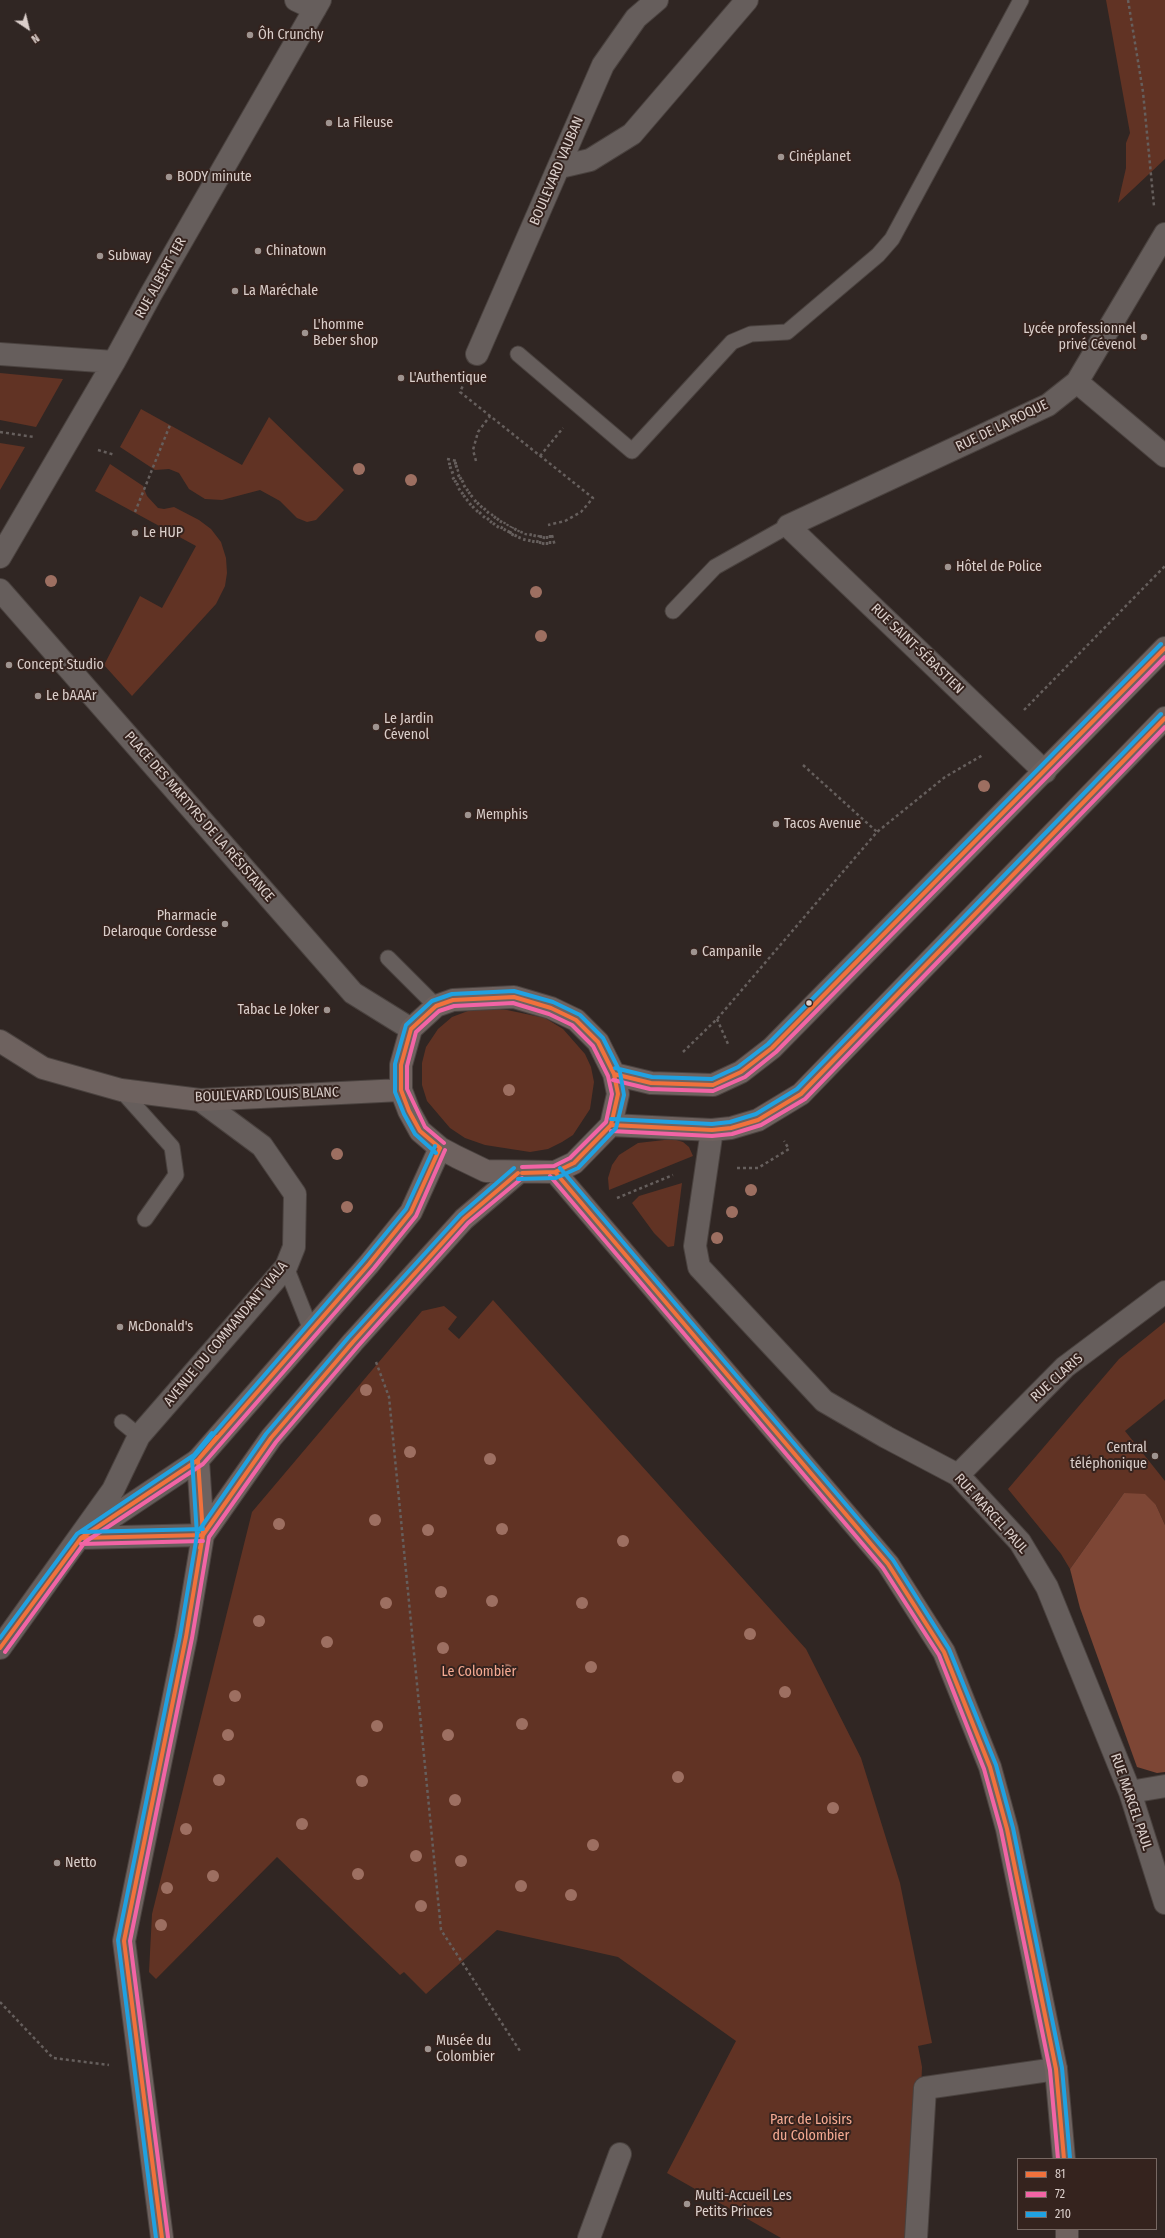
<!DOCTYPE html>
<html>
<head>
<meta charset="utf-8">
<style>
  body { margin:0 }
  #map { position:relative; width:1165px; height:2238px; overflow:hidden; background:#302623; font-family:"Fira Sans Condensed",sans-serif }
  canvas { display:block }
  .legend { position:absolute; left:1017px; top:2158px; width:140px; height:72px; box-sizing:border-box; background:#35231e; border:1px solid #776863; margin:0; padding:5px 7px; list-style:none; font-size:12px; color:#dbcfcb }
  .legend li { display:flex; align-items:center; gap:8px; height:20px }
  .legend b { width:20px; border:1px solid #776863 }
  .north { position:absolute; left:8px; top:8px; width:40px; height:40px; -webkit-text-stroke:3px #35231e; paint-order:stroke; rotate:145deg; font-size:11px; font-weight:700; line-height:16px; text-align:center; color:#dbcfcb }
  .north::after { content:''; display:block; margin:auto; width:14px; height:18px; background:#dbcfcb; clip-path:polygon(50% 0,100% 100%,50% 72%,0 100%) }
</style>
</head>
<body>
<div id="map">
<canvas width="1165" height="2238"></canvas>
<ul class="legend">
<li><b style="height:5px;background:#f1713c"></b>81</li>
<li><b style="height:5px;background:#f264a5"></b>72</li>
<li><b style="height:5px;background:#20a1e1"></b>210</li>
</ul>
<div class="north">N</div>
</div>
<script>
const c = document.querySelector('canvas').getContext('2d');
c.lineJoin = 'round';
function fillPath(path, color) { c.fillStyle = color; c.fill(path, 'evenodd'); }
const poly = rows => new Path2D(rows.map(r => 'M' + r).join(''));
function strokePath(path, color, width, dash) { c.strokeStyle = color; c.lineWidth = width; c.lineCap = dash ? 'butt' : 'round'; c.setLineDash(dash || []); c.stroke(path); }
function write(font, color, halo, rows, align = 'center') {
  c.font = font + ' "Fira Sans Condensed",sans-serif'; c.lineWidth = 4; c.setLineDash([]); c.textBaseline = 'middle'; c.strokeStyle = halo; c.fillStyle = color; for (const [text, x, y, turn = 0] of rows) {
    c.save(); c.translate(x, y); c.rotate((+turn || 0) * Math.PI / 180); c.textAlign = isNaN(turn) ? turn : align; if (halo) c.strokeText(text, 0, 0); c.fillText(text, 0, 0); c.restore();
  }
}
fillPath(poly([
  [1106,0,1165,0,1165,159,1118,203,1126,168,1126,143,1130,133],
  [0,373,63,379,36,427,0,420],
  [141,409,242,465,269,417,344,490,316,520,307,522,297,518,280,501,260,490,222,500,205,499,189,489,179,473,169,469,155,470,120,447],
  [0,443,25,447,0,490],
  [110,464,143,486,147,496,158,508,164,509,174,507,199,520,211,529,221,542,226,558,227,573,225,586,216,604,132,696,104,665,140,596,162,608,196,546,95,491],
  [487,1008,507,1010,545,1018,563,1029,585,1054,591,1067,594,1082,590,1109,573,1135,562,1142,548,1149,530,1152,485,1145,465,1138,450,1128,427,1101,422,1085,422,1063,426,1047,438,1029,452,1017,468,1011],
  [673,1139,683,1142,689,1147,693,1156,609,1190,608,1178,612,1165,619,1155,638,1143],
  [682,1183,674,1246,668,1247,654,1233,632,1203,639,1196],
  [493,1300,806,1649,861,1758,900,1883,932,2043,918,2046,922,2067,915,2238,781,2238,667,2173,736,2041,618,1957,497,1930,426,1994,404,1972,400,1975,277,1857,156,1979,149,1972,152,1914,252,1512,422,1311,444,1306,457,1317,448,1329,459,1339],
  [1165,1322,1165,1399,1125,1431,1165,1481,1165,1525,1156,1505,1124,1493,1070,1569,1061,1554,1008,1489,1119,1359]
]), '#613324');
fillPath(poly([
  [1124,1493,1145,1494,1156,1505,1165,1525,1165,1772,1157,1773,1137,1767,1080,1608,1070,1569]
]), '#7d4635');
const lane = poly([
  [518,354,632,451,732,342,751,334,787,332,878,255,892,239,1021,0],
  [673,611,715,567,788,526],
  [388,958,436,1006],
  [121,1090,172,1147,176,1175,145,1219],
  [286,1267,311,1330],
  [122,1422,139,1436]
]);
const street = poly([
  [296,0,315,9],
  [560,167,590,160,632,134,747,0],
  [0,354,114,362],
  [477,354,603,65,636,18,657,0],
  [1077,382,1165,456],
  [0,557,114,362,151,294,320,0],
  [0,590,353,993,411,1029],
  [1045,772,788,526,1048,405,1077,382,1165,234],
  [712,1130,695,1246,699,1267,824,1401,886,1437,958,1475,1020,1542,1047,1587,1130,1792,1165,1903],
  [958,1475,1065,1367,1165,1292],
  [90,1532,198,1460],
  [81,1538,203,1535],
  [0,1648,113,1490,139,1436,286,1267,294,1247,295,1194,262,1146,200,1100],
  [1130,1792,1165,1786],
  [589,2238,620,2154],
  [916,2238,925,2088,1056,2069]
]);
const secondary = poly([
  [514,997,551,1008,576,1020,598,1042,614,1074,618,1094,611,1125,574,1163,555,1172,486,1171,457,1157,440,1148,420,1131,409,1111,401,1090,401,1065,411,1029,436,1006,453,1000,514,997],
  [0,1041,43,1068,121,1090,200,1100,401,1090],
  [614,1074,651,1083,713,1085,741,1072,772,1048,1165,648],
  [611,1125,712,1130,731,1128,758,1120,801,1094,1165,718],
  [555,1172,888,1564,944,1652,990,1767,1007,1829,1056,2069,1064,2159],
  [203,1535,271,1438,353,1342,464,1219,518,1173],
  [1067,2229,1067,2238],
  [162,2238,124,1941,186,1637,203,1535,198,1460,369,1264,411,1212,440,1148]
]);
strokePath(lane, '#4a423f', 17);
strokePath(street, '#4a423f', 24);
strokePath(secondary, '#4a423f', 24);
strokePath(poly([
  [1128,0,1143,92,1154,206],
  [465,381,460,392,593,498,581,512,565,521,548,525],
  [0,432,34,437],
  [98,450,115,455],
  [540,456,563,428],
  [447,459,457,461],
  [476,461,473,450,478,432,490,416],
  [448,464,458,463],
  [449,468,458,466],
  [451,473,459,470],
  [452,479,462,474],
  [454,482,463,477],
  [456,485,465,480],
  [458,490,468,484],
  [461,494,470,488],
  [463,497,472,491],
  [466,501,474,494],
  [469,505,478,499],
  [472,508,480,502],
  [135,512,170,425],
  [476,512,483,505],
  [479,514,486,508],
  [483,518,489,511],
  [487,520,493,514],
  [490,523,496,516],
  [493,525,499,518],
  [497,528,502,520],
  [501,529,505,522],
  [504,531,508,524],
  [508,533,511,526],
  [510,534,513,527],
  [550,535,550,546],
  [552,535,555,546],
  [512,536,516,528],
  [515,537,519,530],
  [519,539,522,531],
  [524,541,526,533],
  [529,542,531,533],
  [533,543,535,534],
  [537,543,539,535],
  [540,544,541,535],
  [543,545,544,536],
  [547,545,547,535],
  [1024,710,1165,566],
  [803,765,877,832],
  [717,1019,728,1044],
  [683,1052,717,1019,877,832,945,777,983,755],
  [737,1168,758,1168,789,1149,784,1141],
  [617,1198,673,1175],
  [376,1362,389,1397,441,1930,520,2051],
  [0,2002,53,2058,109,2065]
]), '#665f5d', 2.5, [3, 3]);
strokePath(lane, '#665e5c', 15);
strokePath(street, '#665e5c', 22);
strokePath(secondary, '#6e625f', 22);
strokePath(poly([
  [614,1074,651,1083,713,1085,741,1072,772,1048,1165,648],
  [611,1125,712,1130,731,1128,758,1120,801,1094,1165,718],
  [440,1148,420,1131,409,1111,401,1090,401,1065,411,1029,436,1006,453,1000,514,997,551,1008,576,1020,598,1042,614,1074,618,1094,611,1125,574,1163,555,1172,522,1173],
  [555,1172,888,1564,944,1652,990,1767,1007,1829,1056,2069,1064,2159],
  [81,1538,203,1535],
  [200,1548,203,1535,198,1460,369,1264,411,1212,440,1148],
  [0,1648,81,1538,198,1460,217,1437],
  [162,2238,124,1941,186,1637,203,1535,271,1438,353,1342,464,1219,518,1173]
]), '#f1713c', 4);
strokePath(poly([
  [613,1080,650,1089,713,1091,745,1077,776,1052,1165,657],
  [611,1131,712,1136,732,1134,761,1125,805,1099,1165,727],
  [444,1143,425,1127,407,1089,407,1066,416,1032,439,1011,454,1006,513,1003,549,1014,572,1025,593,1046,608,1076,612,1094,606,1122,570,1158,554,1166,522,1167],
  [550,1176,883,1568,939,1655,984,1769,1001,1830,1050,2070,1058,2159],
  [81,1544,203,1541],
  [5,1652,85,1542,203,1464,374,1268,416,1216,445,1150],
  [168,2237,130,1941,192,1638,209,1537,276,1442,358,1346,468,1223,522,1178]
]), '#f264a5', 4);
strokePath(poly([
  [615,1068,652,1077,712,1079,738,1067,768,1044,1161,644],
  [611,1119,712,1124,730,1122,756,1114,797,1089,1161,714],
  [436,1153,415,1134,404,1114,395,1092,395,1064,406,1025,432,1001,452,994,514,991,553,1002,580,1015,603,1038,620,1072,624,1095,616,1128,578,1168,556,1178,518,1179],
  [560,1168,893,1560,949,1649,996,1765,1013,1828,1062,2068,1070,2158],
  [81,1532,203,1529],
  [198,1532,266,1434,348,1338,460,1215,514,1168],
  [0,1638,77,1534,194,1455,212,1433],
  [156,2238,118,1940,180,1636,197,1535,192,1459,364,1260,406,1209,435,1146]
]), '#20a1e1', 4);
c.fillStyle = '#9d6f61';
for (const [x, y] of [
  [359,469],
  [411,480],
  [51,581],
  [536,592],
  [541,636],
  [984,786],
  [509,1090],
  [337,1154],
  [751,1190],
  [347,1207],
  [732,1212],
  [717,1238],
  [366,1390],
  [410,1452],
  [490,1459],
  [375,1520],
  [279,1524],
  [502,1529],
  [428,1530],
  [623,1541],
  [441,1592],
  [492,1601],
  [386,1603],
  [582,1603],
  [259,1621],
  [750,1634],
  [327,1642],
  [443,1648],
  [591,1667],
  [507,1670],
  [785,1692],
  [235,1696],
  [522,1724],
  [377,1726],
  [228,1735],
  [448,1735],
  [678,1777],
  [219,1780],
  [362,1781],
  [455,1800],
  [833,1808],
  [302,1824],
  [186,1829],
  [593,1845],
  [416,1856],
  [461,1861],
  [358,1874],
  [213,1876],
  [521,1886],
  [167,1888],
  [571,1895],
  [421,1906],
  [161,1925]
]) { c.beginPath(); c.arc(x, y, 6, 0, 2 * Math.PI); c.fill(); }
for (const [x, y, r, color] of [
  [250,35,4,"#9f9490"],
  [329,123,4,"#9f9490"],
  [781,157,4,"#9f9490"],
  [169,177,4,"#9f9490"],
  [258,251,4,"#9f9490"],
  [100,256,4,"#9f9490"],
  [235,291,4,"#9f9490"],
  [305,333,4,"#9f9490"],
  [1144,337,4,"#9f9490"],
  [401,378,4,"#9f9490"],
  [135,533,4,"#9f9490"],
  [948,567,4,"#9f9490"],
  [9,665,4,"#9f9490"],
  [38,696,4,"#9f9490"],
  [376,727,4,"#9f9490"],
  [468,815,4,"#9f9490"],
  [776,824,4,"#9f9490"],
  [225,924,4,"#9f9490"],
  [694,952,4,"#9f9490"],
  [809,1003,3.5,"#dbcfcb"],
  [327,1010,4,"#9f9490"],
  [120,1327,4,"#9f9490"],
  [1155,1456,4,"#9f9490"],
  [57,1863,4,"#9f9490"],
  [428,2049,4,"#9f9490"],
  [687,2204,4,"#9f9490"]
]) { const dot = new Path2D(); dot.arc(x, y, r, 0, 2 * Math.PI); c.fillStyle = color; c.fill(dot); strokePath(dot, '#35231e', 1.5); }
write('14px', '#dbcfcb', '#35231e', [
  ["Ôh Crunchy",258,35],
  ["La Fileuse",337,123],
  ["Cinéplanet",789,157],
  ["BODY minute",177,177],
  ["Chinatown",266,251],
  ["Subway",108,256],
  ["La Maréchale",243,291],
  ["L'homme",313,325],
  ["Beber shop",313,341],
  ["Lycée professionnel",1136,329,"right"],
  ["privé Cévenol",1136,345,"right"],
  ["L'Authentique",409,378],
  ["Le HUP",143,533],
  ["Hôtel de Police",956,567],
  ["Concept Studio",17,665],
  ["Le bAAAr",46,696],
  ["Le Jardin",384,719],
  ["Cévenol",384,735],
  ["Memphis",476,815],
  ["Tacos Avenue",784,824],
  ["Pharmacie",217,916,"right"],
  ["Delaroque Cordesse",217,932,"right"],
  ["Campanile",702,952],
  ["Tabac Le Joker",319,1010,"right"],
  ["McDonald's",128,1327],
  ["Central",1147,1448,"right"],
  ["téléphonique",1147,1464,"right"],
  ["Netto",65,1863],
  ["Musée du",436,2041],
  ["Colombier",436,2057],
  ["Multi-Accueil Les",695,2196],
  ["Petits Princes",695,2212]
], 'left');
write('14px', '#dbcfcb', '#35231e', [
  ["BOULEVARD VAUBAN",557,171,-67],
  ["RUE ALBERT 1ER",161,278,-61],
  ["RUE DE LA ROQUE",1002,426,-26],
  ["RUE SAINT-SÉBASTIEN",917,649,44],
  ["PLACE DES MARTYRS DE LA RÉSISTANCE",199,817,49],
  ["BOULEVARD LOUIS BLANC",267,1095,-2],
  ["AVENUE DU COMMANDANT VIALA",226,1334,-50],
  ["RUE CLARIS",1057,1378,-42],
  ["RUE MARCEL PAUL",991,1514,48],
  ["RUE MARCEL PAUL",1131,1802,71]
]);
write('14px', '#f6ab93', '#35231e', [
  ["Le Colombier",479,1672],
  ["Parc de Loisirs",811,2120],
  ["du Colombier",811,2136]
]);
</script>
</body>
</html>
